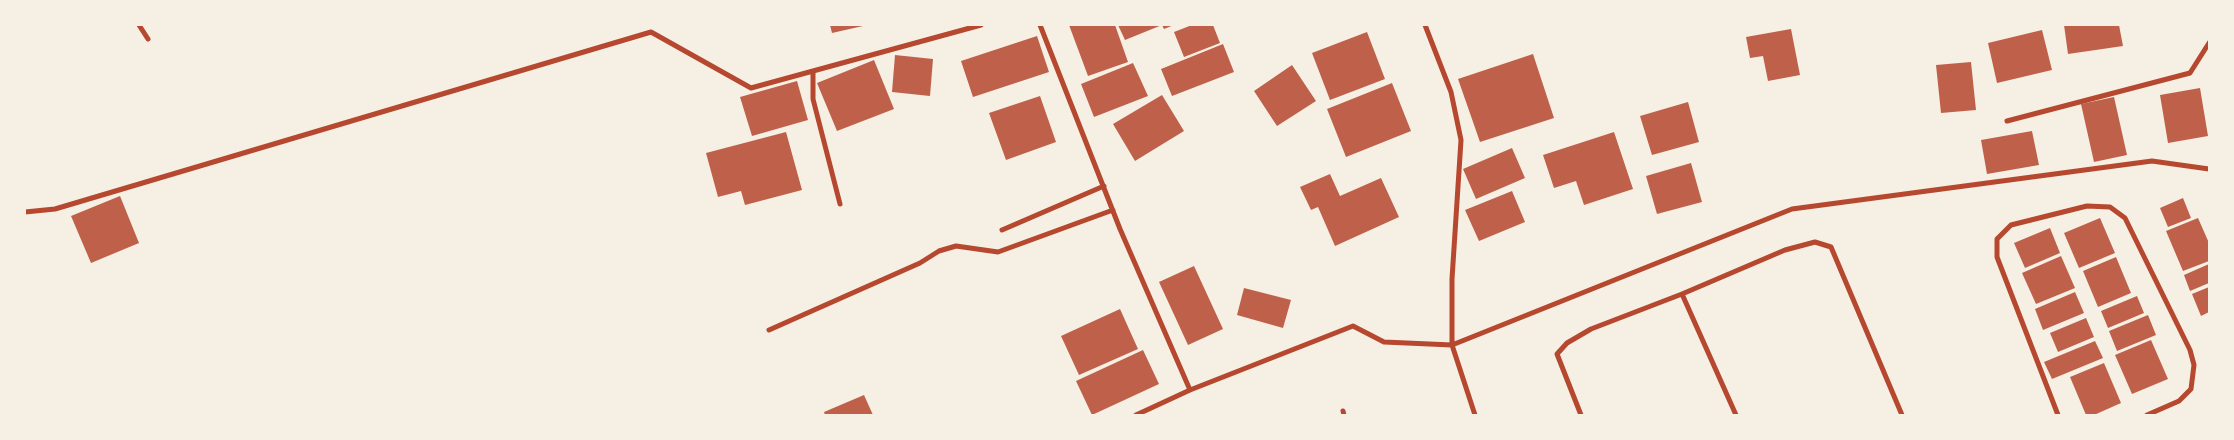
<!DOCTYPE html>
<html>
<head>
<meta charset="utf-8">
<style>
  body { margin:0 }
  #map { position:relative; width:2234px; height:440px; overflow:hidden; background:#f6efe4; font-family:Literata,serif }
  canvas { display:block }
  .frame { position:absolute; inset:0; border:26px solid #f6efe4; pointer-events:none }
</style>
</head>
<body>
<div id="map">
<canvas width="2234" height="440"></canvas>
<div class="frame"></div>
</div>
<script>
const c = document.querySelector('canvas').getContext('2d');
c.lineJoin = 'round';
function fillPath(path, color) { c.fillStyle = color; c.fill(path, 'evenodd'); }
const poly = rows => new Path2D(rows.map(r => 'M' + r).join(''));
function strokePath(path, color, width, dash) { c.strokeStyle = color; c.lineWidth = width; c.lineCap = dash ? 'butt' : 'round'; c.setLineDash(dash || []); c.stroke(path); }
fillPath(poly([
  [830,25,863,25,863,26,832,33],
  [1069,25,1115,25,1128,62,1088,76],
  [1118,25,1174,25,1164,29,1162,25,1125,40],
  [1192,25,1213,25,1220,43,1184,57,1174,32],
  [2064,25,2119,25,2123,46,2068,54],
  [1791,29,1800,75,1768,81,1763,56,1750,58,1746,37],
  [2042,30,2052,70,1997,83,1988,43],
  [1367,32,1385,79,1330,100,1312,53],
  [1037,36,1049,72,973,97,961,61],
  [1223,44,1234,72,1172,96,1161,69],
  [1533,54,1554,118,1480,142,1458,79],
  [895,55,933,59,930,96,892,92],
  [874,60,894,109,837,131,817,83],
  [1971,62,1976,110,1941,113,1936,65],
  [1133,63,1148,96,1094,117,1081,84],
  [1292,65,1316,101,1277,126,1254,91],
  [797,81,808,120,752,136,740,97],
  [1392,83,1411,131,1346,157,1327,109],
  [2200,88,2208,136,2168,143,2160,95],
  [1162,95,1184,131,1135,161,1113,124],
  [1040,96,1056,142,1006,160,989,113],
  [2114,97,2127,155,2094,162,2081,104],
  [1688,102,1699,142,1652,155,1640,116],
  [2032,131,2039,165,1987,174,1981,140],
  [786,132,802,190,745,205,741,191,718,197,706,153],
  [1614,132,1633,189,1584,205,1576,181,1554,188,1543,155],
  [1512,148,1525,178,1476,199,1463,169],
  [1691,163,1702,202,1657,214,1646,176],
  [1330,174,1340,196,1381,178,1399,217,1335,246,1318,207,1311,210,1300,187],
  [1512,191,1525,222,1479,241,1465,210],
  [120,196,139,243,91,263,71,216],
  [2183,198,2191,218,2168,227,2160,208],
  [2100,218,2115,253,2079,268,2064,233],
  [2198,218,2209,243,2209,261,2183,271,2166,231],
  [2050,228,2060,253,2025,268,2014,243],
  [2061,256,2075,288,2036,304,2022,273],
  [2116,257,2131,293,2098,307,2083,271],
  [2209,264,2209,283,2190,291,2184,275],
  [1194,266,1223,329,1188,345,1159,282],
  [2209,287,2209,312,2201,316,2192,294],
  [1244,288,1291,300,1283,328,1237,315],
  [2075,292,2084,313,2043,330,2035,309],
  [2137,296,2144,313,2108,328,2101,311],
  [1120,309,1138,349,1079,375,1061,336],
  [2148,315,2156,335,2117,351,2109,331],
  [2086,318,2094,337,2058,352,2050,333],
  [2151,340,2168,379,2132,394,2115,355],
  [2095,341,2103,358,2052,379,2044,362],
  [1143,350,1159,384,1092,415,1076,381],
  [2104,363,2121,403,2094,415,2086,415,2070,377],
  [864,395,873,415,825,415,824,412]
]), '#bf614a');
strokePath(poly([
  [139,25,148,39],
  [1040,25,1120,229,1190,390],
  [1425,25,1451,92,1461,140,1452,279,1452,345,1475,415],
  [2007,121,2190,73,2209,43],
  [840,204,813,99,813,71,981,25],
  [25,212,55,209,651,32,751,88,813,71],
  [1002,230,1104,186],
  [1682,294,1736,415],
  [769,330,920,263,939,251,956,246,998,252,1113,210],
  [1343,411,1344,415],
  [1136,415,1190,390,1353,326,1384,342,1452,345,1792,209,2152,161,2209,169],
  [1581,415,1557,354,1567,343,1591,329,1682,294,1785,250,1815,242,1831,247,1902,415],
  [2058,415,1997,257,1997,239,2011,225,2087,206,2110,207,2125,218,2190,350,2194,365,2191,389,2179,401,2147,415]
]), '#b5482f', 5);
</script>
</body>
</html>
